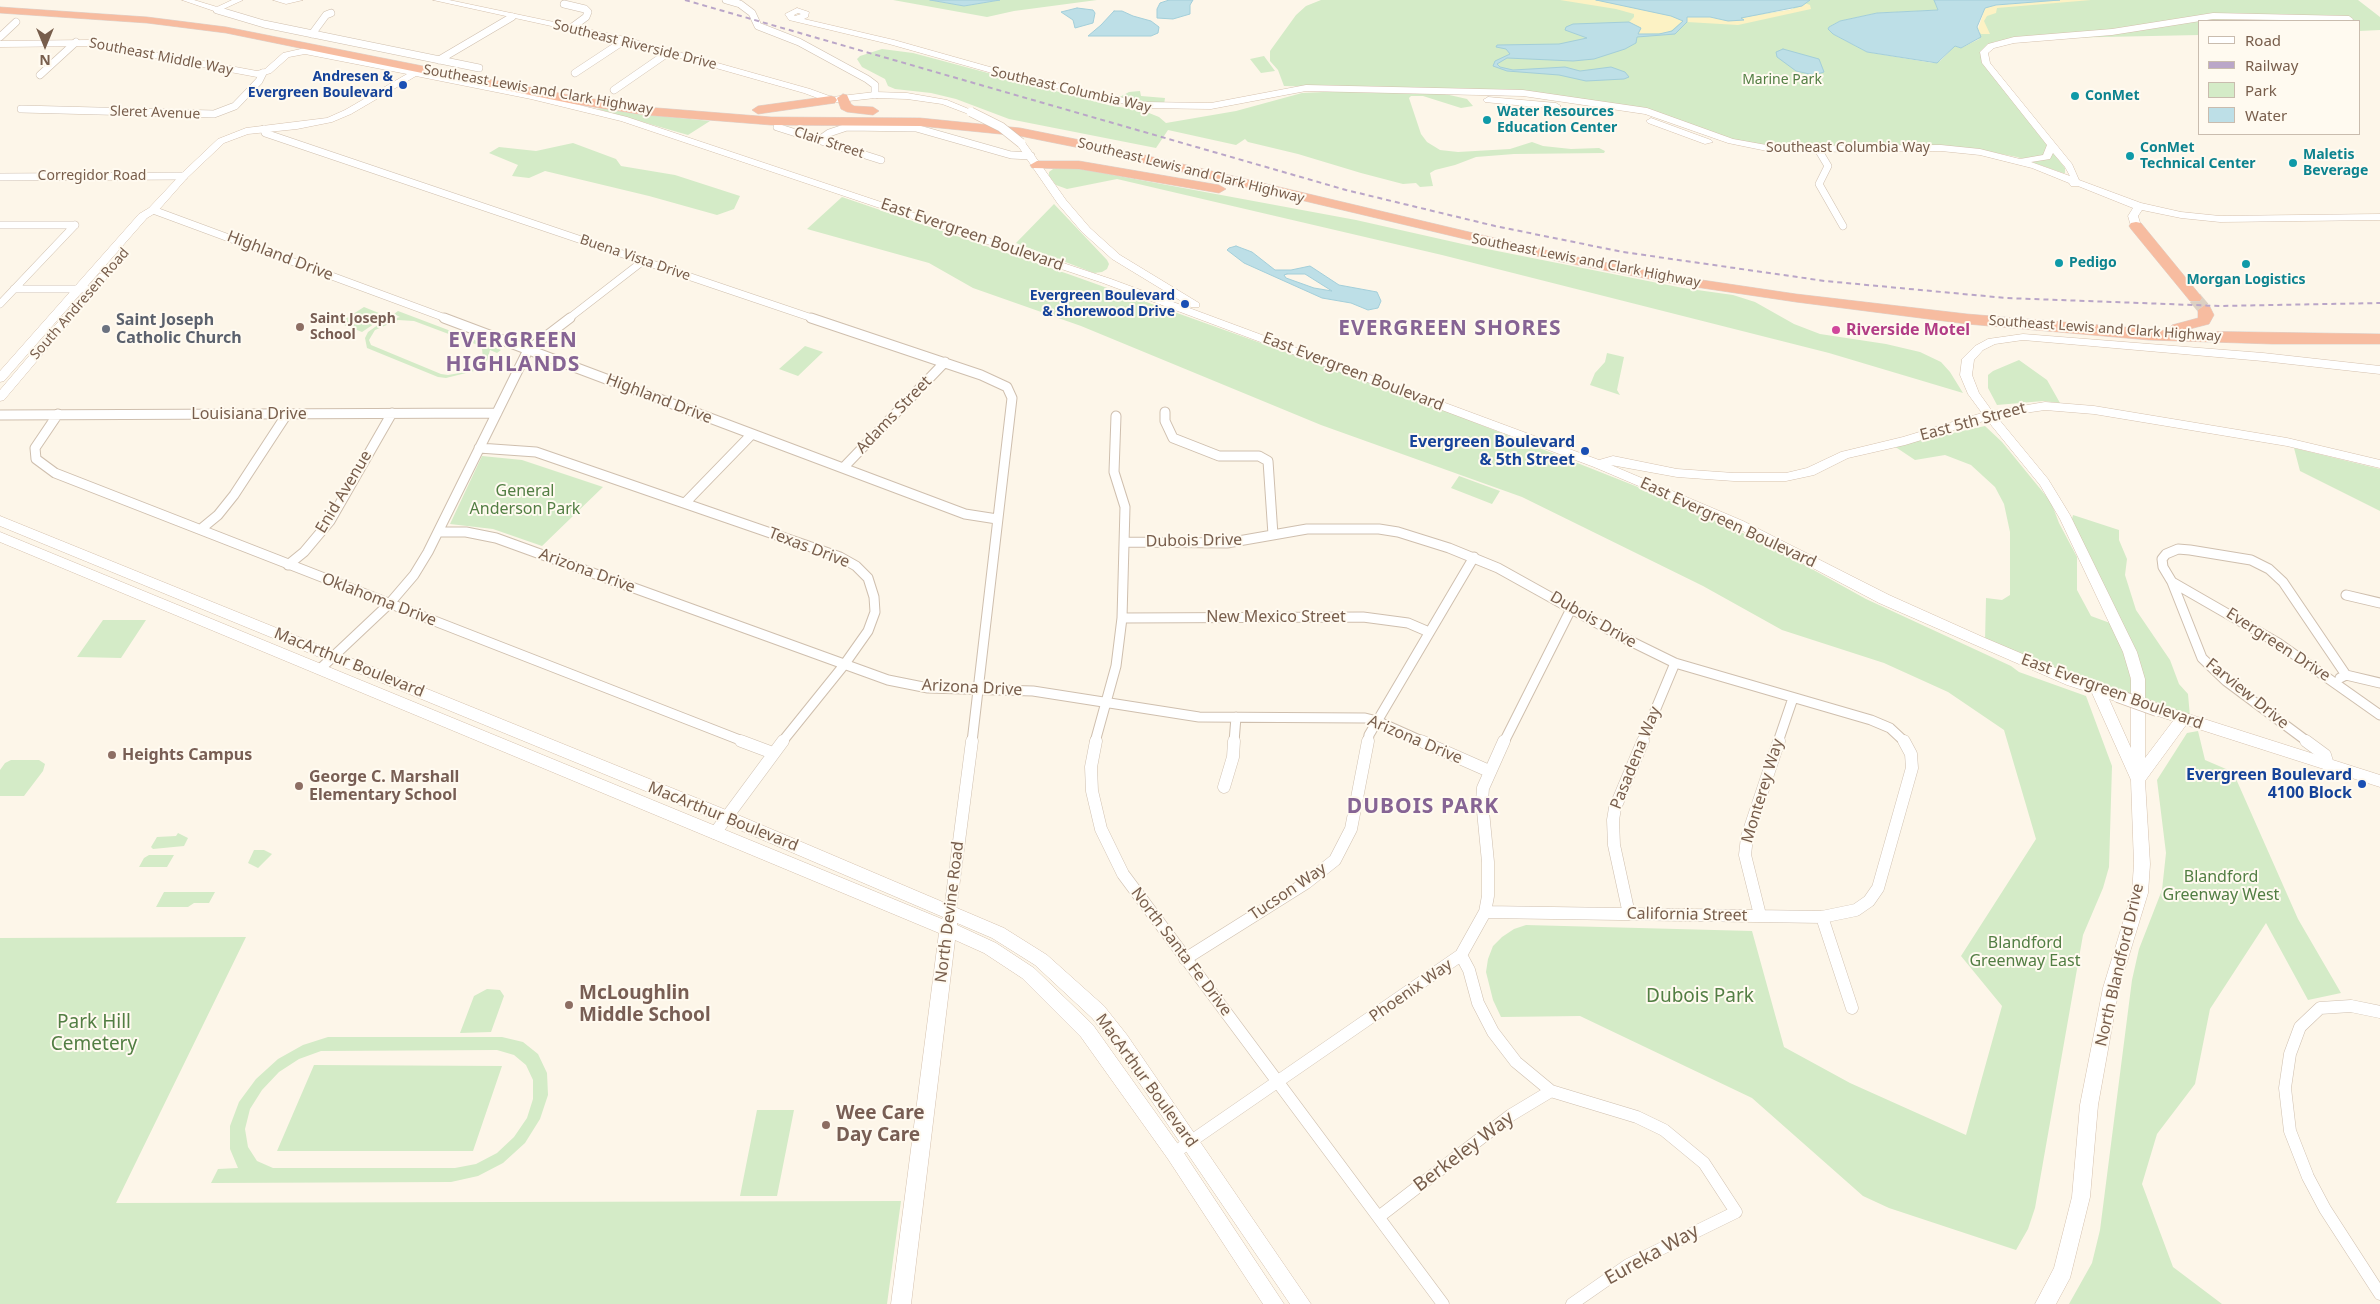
<!DOCTYPE html>
<html>
<head>
<meta charset="utf-8">
<style>
  body { margin:0 }
  #map { position:relative; width:2380px; height:1304px; overflow:hidden; background:#fdf6e9; font-family:"Noto Sans",sans-serif }
  canvas { display:block }
  .legend { position:absolute; left:2198px; top:20px; width:162px; height:115px; box-sizing:border-box; background:#fffaf0; border:1px solid #c9bcae; margin:0; padding:6px 9px; list-style:none; font-size:15px; color:#785e4c }
  .legend li { display:flex; align-items:center; gap:10px; height:25px }
  .legend b { width:25px; border:1px solid #c9bcae }
  .north { position:absolute; left:20px; top:20px; width:50px; height:50px; -webkit-text-stroke:4px #fffaf0; paint-order:stroke; rotate:180deg; font-size:14px; font-weight:700; line-height:20px; text-align:center; color:#785e4c }
  .north::after { content:''; display:block; margin:auto; width:18px; height:22px; background:#785e4c; clip-path:polygon(50% 0,100% 100%,50% 72%,0 100%) }
</style>
</head>
<body>
<div id="map">
<canvas width="2380" height="1304"></canvas>
<ul class="legend">
<li><b style="height:6px;background:#fff"></b>Road</li>
<li><b style="height:6px;background:#baa6c8"></b>Railway</li>
<li><b style="height:14px;background:#d4ebc7"></b>Park</li>
<li><b style="height:14px;background:#bddfe7"></b>Water</li>
</ul>
<div class="north">N</div>
</div>
<script>
const c = document.querySelector('canvas').getContext('2d');
c.lineJoin = 'round';
function fillPath(path, color) { c.fillStyle = color; c.fill(path, 'evenodd'); }
const poly = rows => new Path2D(rows.map(r => 'M' + r).join(''));
function strokePath(path, color, width, dash) { c.strokeStyle = color; c.lineWidth = width; c.lineCap = dash ? 'butt' : 'round'; c.setLineDash(dash || []); c.stroke(path); }
function write(font, color, halo, rows, align = 'center') {
  c.font = font + ' "Noto Sans",sans-serif'; c.lineWidth = 4; c.setLineDash([]); c.textBaseline = 'middle'; c.strokeStyle = halo; c.fillStyle = color; for (const [text, x, y, turn = 0] of rows) {
    c.save(); c.translate(x, y); c.rotate((+turn || 0) * Math.PI / 180); c.textAlign = isNaN(turn) ? turn : align; if (halo) c.strokeText(text, 0, 0); c.fillText(text, 0, 0); c.restore();
  }
}
fillPath(poly([
  [893,0,930,0,964,6,1000,0,1097,0,1014,11,987,17],
  [1321,0,1596,0,1722,20,1790,10,1810,0,1934,0,1938,10,1877,13,1840,21,1829,27,1828,29,1833,34,1867,52,1933,63,1940,61,1955,46,1961,48,1979,39,1985,8,2060,0,2358,0,2380,17,2380,30,2359,31,2359,21,2199,21,2199,35,2009,39,1994,42,1981,60,2065,168,2065,173,2063,173,2017,157,1980,150,1783,148,1730,139,1659,113,1623,105,1459,90,1284,86,1278,70,1270,61,1270,51,1296,15,1306,6],
  [882,49,913,53,1108,105,1144,111,1159,117,1166,123,1236,111,1302,93,1345,91,1445,94,1467,99,1473,106,1461,108,1423,96,1411,96,1409,98,1421,134,1427,142,1440,150,1458,152,1510,149,1532,142,1543,146,1571,149,1599,148,1605,151,1604,153,1514,154,1476,157,1455,165,1435,170,1430,173,1433,186,1420,187,1416,183,1403,184,1361,173,1298,154,1248,142,1245,139,1236,145,1168,130,1156,148,1009,119,956,99,931,93,895,89,888,86,885,79,862,67,857,59,860,56],
  [1264,56,1275,71,1261,73,1250,59],
  [1140,91,1141,96,1165,98,1164,105,1118,98,1129,92],
  [601,108,639,114,710,121,688,135,597,109],
  [573,143,616,159,621,166,675,175,740,196,734,209,717,215,649,196,545,171,529,178,512,176,518,165,489,153,499,147,536,151],
  [1070,167,1356,220,1467,245,1683,288,1733,295,1755,302,1794,324,1820,334,1886,344,1920,352,1941,362,1950,372,1963,393,1829,353,1442,255,1117,179,1067,189,1056,185,1049,176,1049,172,1053,169],
  [842,197,1071,275,1403,394,1643,489,1763,542,1866,599,2011,666,2019,672,2086,696,2112,766,2109,867,2103,888,2083,935,2035,1208,2028,1229,2016,1250,1889,1208,1863,1196,1752,1098,1580,1016,1501,1017,1493,1000,1486,972,1488,959,1493,946,1502,937,1514,929,1526,925,1752,931,1784,1047,1850,1083,1966,1135,2002,1006,1961,956,2036,839,2004,730,1948,692,1884,663,1782,630,1703,586,1522,497,1321,425,1081,326,973,288,929,263,807,229],
  [1054,204,1107,260,1109,264,1107,269,1102,272,1094,273,1016,243],
  [364,307,386,316,362,332,339,323],
  [398,311,501,350,497,353,490,350,487,361,474,371,446,378,438,377,367,348,365,338,368,332,382,322,400,317,394,314],
  [398,320,414,321,478,345,482,349,483,358,480,363,466,372,448,375,441,374,371,345,369,340,375,330],
  [805,346,823,352,798,376,779,369],
  [1607,353,1624,357,1617,390,1620,395,1590,385,1595,373,1605,362],
  [2019,360,2047,380,2060,403,2043,401,1997,405,1988,388,1988,375,1993,371],
  [1985,426,2002,442,2051,502,2059,523,2077,557,2077,590,2091,616,2110,623,2126,657,2135,700,1985,641,1986,598,2002,600,2010,595,2010,532,2004,504,1995,487,1971,465,1945,455,1915,460,1894,446],
  [2294,448,2380,469,2380,511,2300,471],
  [482,456,522,460,603,487,542,546,493,529,450,524],
  [1459,476,1500,491,1492,504,1451,488],
  [2073,515,2119,530,2119,540,2127,559,2125,575,2136,610,2170,660,2179,684,2188,694,2190,717,2146,702,2142,685,2072,519],
  [103,620,146,620,121,658,77,657],
  [2198,731,2205,760,2233,772,2298,919,2341,993,2308,1000,2266,923,2210,1009,2195,1084,2157,1134,2142,1184,2173,1267,2222,1304,2069,1304,2092,1263,2100,1230,2132,980,2139,949,2162,890,2166,853,2157,780,2187,733],
  [11,760,39,760,45,764,43,771,24,796,0,796,0,770,5,763],
  [178,833,188,838,184,846,153,849,151,847,157,837,176,836],
  [254,850,264,850,272,854,258,868,248,863],
  [149,855,174,855,167,867,139,867,144,858],
  [164,892,215,892,209,903,194,903,188,907,156,907],
  [246,937,116,1203,901,1201,887,1304,0,1304,0,938],
  [487,989,500,990,504,996,491,1032,460,1033,474,996],
  [328,1037,502,1037,523,1042,538,1054,547,1073,548,1095,540,1119,525,1143,503,1163,478,1176,451,1182,211,1183,218,1169,238,1168,230,1149,230,1126,239,1102,256,1079,278,1059,303,1045],
  [497,1050,514,1055,526,1065,533,1080,533,1099,527,1118,514,1137,497,1153,476,1164,455,1168,273,1168,257,1161,248,1147,245,1129,250,1109,262,1090,279,1072,299,1059,321,1051],
  [314,1065,502,1066,473,1151,277,1151],
  [757,1110,794,1110,777,1196,740,1196]
]), '#d4ebc7');
fillPath(poly([
  [1560,0,1596,0,1671,16,1683,21,1668,33,1638,34,1641,29,1629,22,1634,17,1634,14,1616,9],
  [2050,0,2091,0,1997,8,1996,13,1987,16,1984,21,1990,34,1981,34,1978,29,1985,8,1991,6],
  [1805,3,1810,5,1811,9,1738,25,1687,22,1687,17,1710,17,1728,21,1743,20,1740,18,1790,10,1802,6]
]), '#fcf2c4');
const water = poly([
  [930,0,1000,0,964,6,930,0],
  [1169,0,1193,0,1190,5,1190,14,1173,19,1157,18,1157,9,1160,3,1169,0],
  [1596,0,1810,0,1802,6,1741,18,1744,20,1728,21,1710,17,1687,17,1687,22,1675,34,1637,37,1636,43,1625,49,1594,59,1573,61,1507,58,1497,64,1500,67,1513,70,1565,67,1580,71,1611,67,1625,72,1629,77,1624,79,1586,81,1559,75,1507,71,1493,66,1495,61,1510,54,1506,49,1496,47,1497,45,1559,44,1587,38,1565,30,1566,27,1573,24,1629,22,1641,28,1638,34,1659,34,1672,31,1683,21,1671,16,1596,0],
  [1934,0,2060,0,1996,5,1985,8,1977,27,1981,37,1961,48,1955,46,1937,63,1867,52,1833,34,1828,29,1829,27,1840,21,1877,13,1938,10,1934,0],
  [1077,8,1093,10,1095,13,1093,23,1075,28,1073,20,1061,12,1077,8],
  [1114,11,1122,11,1133,16,1151,21,1159,27,1158,33,1151,36,1088,36,1101,25,1114,11],
  [1783,49,1819,59,1824,72,1814,75,1796,71,1777,57,1776,52,1783,49],
  [1236,246,1252,252,1275,270,1291,270,1310,266,1339,285,1377,292,1381,301,1378,308,1368,310,1351,303,1322,298,1244,263,1227,250,1229,248,1236,246],
  [1287,274,1305,274,1332,291,1314,288,1286,278,1284,275,1287,274]
]);
fillPath(water, '#bddfe7');
strokePath(water, '#a3ced9', 1);
strokePath(poly([
  [2195,298,2205,310]
]), '#dcd0c2', 13, [13, 6]);
const streetFar2 = poly([
  [726,0,740,4,752,13,758,26,799,42,867,79,875,85,875,95],
  [564,4,585,9,588,12,586,17,571,28],
  [217,10,264,24,479,68],
  [312,34,326,15,331,13],
  [0,37,16,22],
  [439,60,512,17],
  [575,73,625,40],
  [40,75,76,42],
  [614,90,669,52],
  [21,109,214,114,235,106,259,81,263,73],
  [777,127,881,160],
  [264,129,265,133,815,319],
  [819,140,829,133,847,127,916,128,1011,155,1031,156],
  [1819,151,1828,166,1819,184,1843,226],
  [0,177,184,176],
  [153,210,448,319],
  [0,225,75,225],
  [14,289,86,289],
  [0,304,75,225],
  [568,319,643,261]
]);
const streetFar1 = poly([
  [444,318,965,514,997,519],
  [811,318,981,375,1007,387,1012,398,972,742],
  [1165,412,1165,421,1173,438,1219,456,1259,456,1268,461,1273,535],
  [58,414,35,448,36,459,55,473,745,742],
  [0,415,497,413],
  [479,448,536,452,840,557,856,566,868,578,874,597,875,612,868,631,844,665,782,742],
  [843,468,945,362],
  [685,503,752,434],
  [201,529,218,515,234,495,287,414],
  [438,532,466,532,496,538,888,680,928,688,1033,691,1199,717,1365,718,1377,721,1424,742],
  [1124,542,1227,543,1307,529,1379,529,1398,532,1449,548,1498,568,1622,637,1675,663,1871,720,1890,728,1905,742],
  [288,565,304,552,330,521,392,413],
  [2172,582,2278,643,2380,715],
  [2346,595,2380,603],
  [1122,618,1363,617,1408,623,1429,632],
  [320,669,390,603,414,575,428,552,528,350,570,318],
  [2340,678,2346,675,2380,683],
  [1095,742,1116,666,1122,618,1125,507,1114,472,1116,416],
  [1234,742,1236,717],
  [1368,742,1369,735,1474,557],
  [1504,742,1572,607],
  [1642,742,1675,663],
  [1778,742,1793,698],
  [2308,742,2226,681,2202,658,2172,582,2163,567,2162,559,2166,554,2178,549,2190,550,2251,560,2269,569,2283,582,2346,675]
]);
const street = poly([
  [741,741,773,753],
  [1096,741,1091,767,1092,791,1101,829,1123,874,1443,1304],
  [1421,741,1489,771],
  [2306,741,2325,755,2328,765],
  [1224,787,1233,757,1234,741],
  [715,833,783,741],
  [950,911,972,741],
  [1485,912,1822,917,1856,910,1869,901,1878,888,1912,768,1911,754,1904,741],
  [1629,914,1614,845,1613,820,1615,808,1643,741],
  [1760,915,1745,855,1747,837,1779,741],
  [1822,917,1852,1008],
  [1461,955,1469,970,1478,1003,1493,1032,1516,1062,1551,1091,1637,1117,1664,1130,1704,1163,1736,1212,1628,1265,1572,1304],
  [1185,959,1306,883,1335,860,1351,829,1368,741],
  [2380,1012,2351,1006,2320,1008,2300,1027,2290,1054,2285,1088,2290,1131,2308,1177,2325,1209,2380,1294],
  [1174,1153,1461,955,1485,912,1488,896,1488,862,1482,801,1483,788,1504,741],
  [1380,1216,1511,1115,1551,1091]
]);
const secondary = poly([
  [182,0,194,0,217,7,232,0,243,0,217,12,182,0],
  [273,0,303,0,286,4,273,0],
  [433,0,449,0,625,37,810,89,832,97,875,92,907,93,947,100,976,112,971,115,942,104,907,99,875,98,831,103,804,93,624,42,433,0],
  [797,8,809,12,808,17,804,19,894,40,1004,71,1142,102,1211,103,1306,85,1523,90,1647,108,1733,139,1772,146,1941,145,1980,149,2020,159,2043,155,2047,145,1982,63,1980,52,1988,44,2014,37,2112,29,2213,13,2349,16,2353,19,2352,21,2213,19,2112,35,2014,43,1994,48,1988,53,1990,63,2072,164,2079,180,2141,203,2181,212,2220,216,2380,214,2380,220,2220,222,2181,218,2142,210,2138,216,2141,226,2136,229,2131,226,2128,216,2133,208,2078,186,2071,186,2069,183,2032,168,1980,155,1941,151,1772,152,1728,143,1645,114,1523,96,1306,91,1211,109,1142,108,999,75,889,44,789,20,785,14,797,8],
  [798,13,801,14,795,16,794,15,798,13],
  [2053,153,2065,167,2070,176,2031,162,2050,159,2053,153],
  [90,40,257,71,265,69,283,53,305,48,531,93,627,117,1111,279,1599,460,1613,456,1677,469,1734,473,1786,473,1807,468,1841,452,1903,437,1982,413,1968,394,1960,375,1962,359,1975,346,1988,339,2023,334,2263,353,2380,366,2380,374,2263,361,2023,340,1995,344,1983,350,1974,360,1972,375,1979,393,1992,411,2045,402,2094,406,2287,438,2380,460,2380,468,2287,446,2094,414,2045,410,1997,417,2048,479,2070,515,2137,652,2145,679,2145,758,2173,721,2152,714,2150,710,2152,706,2157,704,2380,775,2380,787,2186,725,2145,781,2150,864,2148,893,2119,988,2098,1105,2090,1197,2070,1278,2056,1304,2035,1304,2054,1268,2072,1197,2080,1105,2103,988,2132,893,2134,864,2131,780,2092,693,2067,685,1879,603,1735,527,1594,467,1103,283,621,121,531,99,416,76,351,114,332,122,297,129,248,134,224,143,187,178,157,212,147,218,4,381,0,382,0,371,139,214,149,208,181,174,218,139,246,128,327,118,345,110,407,74,305,54,289,57,271,73,257,77,90,46,0,47,0,41,90,40],
  [1987,420,2040,485,2060,519,2123,652,2131,679,2131,748,2109,699,2118,702,2123,700,2125,696,2123,692,2077,677,1985,638,1889,595,1743,521,1611,465,1677,477,1734,481,1786,481,1814,475,1848,458,1905,445,1987,420],
  [1488,97,1556,103,1561,106,1556,109,1485,102,1483,100,1488,97],
  [1651,118,1711,140,1713,142,1705,144,1648,123,1646,121,1651,118],
  [1018,141,1024,141,1066,200,1090,228,1120,255,1199,303,1199,307,1191,307,1112,259,1082,232,1058,204,1016,143,1018,141],
  [103,273,107,274,107,278,4,400,0,401,0,390,99,274,103,273],
  [0,516,731,812,1004,928,1047,955,1104,1006,1127,1035,1311,1304,1290,1304,1115,1047,1092,1018,1035,965,992,938,957,923,957,925,996,943,1034,968,1093,1025,1180,1147,1284,1304,1263,1304,1168,1159,1081,1037,1022,978,984,953,955,940,911,1304,891,1304,939,933,0,542,0,532,942,919,943,917,721,822,0,526,0,516]
]);
const highway = poly([
  [0,7,147,17,226,27,574,96,645,107,771,117,920,118,1020,128,1085,141,1562,254,1675,276,1796,294,1967,314,2172,331,2170,328,2172,325,2198,318,2198,310,2205,305,2210,307,2214,315,2209,324,2182,331,2380,334,2380,344,2272,344,2149,340,1967,324,1796,302,1675,284,1562,262,1085,149,1020,136,920,126,771,125,645,115,574,104,226,33,147,23,0,13,0,7],
  [843,94,847,95,851,104,854,106,873,107,879,111,873,115,847,112,841,109,837,98,843,94],
  [831,96,835,97,837,100,835,103,758,114,752,110,758,106,831,96],
  [1037,161,1079,161,1219,185,1226,189,1219,193,1079,169,1032,168,1030,165,1037,161],
  [2136,222,2141,223,2200,295,2202,298,2200,301,2190,301,2131,229,2129,226,2131,223,2136,222]
]);
strokePath(streetFar2, '#cfbfae', 8);
strokePath(streetFar1, '#cfbfae', 11);
strokePath(street, '#cfbfae', 13);
strokePath(secondary, '#d5c1ae', 1);
strokePath(highway, '#dcd5d0', 1);
strokePath(streetFar2, '#fff', 7);
strokePath(streetFar1, '#fff', 9);
strokePath(street, '#fff', 12);
fillPath(secondary, '#fff');
fillPath(highway, '#f7bca0');
strokePath(poly([
  [685,0,1346,190,1495,226,1623,252,1825,281,2006,298,2220,306,2380,303]
]), '#baa6c8', 2, [5, 4]);
const secondaryBridgeFar1 = poly([
  [971,112,1001,127,1021,143]
]);
const secondaryBridge = poly([
  [2118,696,2157,710]
]);
strokePath(secondaryBridgeFar1, '#d5c1ae', 10, []);
strokePath(secondaryBridge, '#d5c1ae', 14, []);
strokePath(secondaryBridgeFar1, '#fff', 9);
strokePath(secondaryBridge, '#fff', 12);
for (const [x, y, r, color] of [
  [403,85,5,"#1a4fb4"],
  [2075,96,5,"#0f9aa8"],
  [1487,120,5,"#0f9aa8"],
  [2130,156,5,"#0f9aa8"],
  [2293,163,5,"#0f9aa8"],
  [2059,263,5,"#0f9aa8"],
  [2246,264,5,"#0f9aa8"],
  [1185,304,5,"#1a4fb4"],
  [300,327,5,"#8d6e63"],
  [106,329,5,"#6b7280"],
  [1836,330,5,"#d1479c"],
  [1585,451,5,"#1a4fb4"],
  [112,755,5,"#8d6e63"],
  [2362,784,5,"#1a4fb4"],
  [299,786,5,"#8d6e63"],
  [569,1005,5,"#8d6e63"],
  [826,1125,5,"#8d6e63"]
]) { const dot = new Path2D(); dot.arc(x, y, r, 0, 2 * Math.PI); c.fillStyle = color; c.fill(dot); strokePath(dot, '#fffaf0', 2); }
write('14px', '#785e4c', '#fffaf0', [
  ["Southeast Riverside Drive",635,45,14],
  ["Southeast Middle Way",161,57,11],
  ["Southeast Lewis and Clark Highway",538,90,10],
  ["Southeast Columbia Way",1071,90,13],
  ["Sleret Avenue",155,113,2],
  ["Clair Street",829,143,18],
  ["Southeast Columbia Way",1848,148],
  ["Southeast Lewis and Clark Highway",1191,171,14],
  ["Corregidor Road",92,176],
  ["Buena Vista Drive",635,258,19],
  ["Southeast Lewis and Clark Highway",1586,261,11],
  ["South Andresen Road",80,304,-49],
  ["Southeast Lewis and Clark Highway",2105,329,4]
]);
write('bold 14px', '#164399', '#fffaf0', [
  ["Andresen &",393,77],
  ["Evergreen Boulevard",393,93],
  ["Evergreen Boulevard",1175,296],
  ["& Shorewood Drive",1175,312]
], 'right');
write('14px', '#527e43', '#fffaf0', [
  ["Marine Park",1782,80]
]);
write('bold 14px', '#0d838f', '#fffaf0', [
  ["ConMet",2085,96],
  ["Water Resources",1497,112],
  ["Education Center",1497,128],
  ["ConMet",2140,148],
  ["Technical Center",2140,164],
  ["Maletis",2303,155],
  ["Beverage",2303,171],
  ["Pedigo",2069,263],
  ["Morgan Logistics",2246,280,"center"]
], 'left');
write('bold 14px', '#785e54', '#fffaf0', [
  ["Saint Joseph",310,319],
  ["School",310,335]
], 'left');
write('16px', '#785e4c', '#fffaf0', [
  ["East Evergreen Boulevard",972,235,19],
  ["Highland Drive",280,256,21],
  ["East Evergreen Boulevard",1353,372,21],
  ["Highland Drive",659,399,21],
  ["Louisiana Drive",249,414],
  ["Adams Street",894,415,-46],
  ["East 5th Street",1973,422,-15],
  ["Enid Avenue",344,492,-59],
  ["East Evergreen Boulevard",1728,523,25],
  ["Dubois Drive",1194,541,-1],
  ["Texas Drive",809,548,21],
  ["Arizona Drive",587,571,20],
  ["Oklahoma Drive",379,600,21],
  ["New Mexico Street",1276,617],
  ["Dubois Drive",1593,620,30],
  ["Evergreen Drive",2278,645,33],
  ["MacArthur Boulevard",349,663,22],
  ["Arizona Drive",972,688,3],
  ["East Evergreen Boulevard",2112,692,20],
  ["Farview Drive",2247,694,39],
  ["Arizona Drive",1415,740,23],
  ["Pasadena Way",1636,758,-68],
  ["Monterey Way",1763,791,-73],
  ["MacArthur Boulevard",723,817,22],
  ["Tucson Way",1288,892,-34],
  ["North Devine Road",950,912,-83],
  ["California Street",1687,915,1],
  ["North Santa Fe Drive",1181,952,53],
  ["North Blandford Drive",2120,965,-77],
  ["Phoenix Way",1411,991,-35],
  ["MacArthur Boulevard",1146,1081,54]
]);
write('bold 16px', '#5b616d', '#fffaf0', [
  ["Saint Joseph",116,320],
  ["Catholic Church",116,338]
], 'left');
write('bold 16px', '#b23c85', '#fffaf0', [
  ["Riverside Motel",1846,330]
], 'left');
write('bold 16px', '#164399', '#fffaf0', [
  ["Evergreen Boulevard",1575,442],
  ["& 5th Street",1575,460],
  ["Evergreen Boulevard",2352,775],
  ["4100 Block",2352,793]
], 'right');
write('16px', '#527e43', '#fffaf0', [
  ["General",525,491],
  ["Anderson Park",525,509],
  ["Blandford",2221,877],
  ["Greenway West",2221,895],
  ["Blandford",2025,943],
  ["Greenway East",2025,961]
]);
write('bold 16px', '#785e54', '#fffaf0', [
  ["Heights Campus",122,755],
  ["George C. Marshall",309,777],
  ["Elementary School",309,795]
], 'left');
write('bold 19px', '#785e54', '#fffaf0', [
  ["McLoughlin",579,994],
  ["Middle School",579,1016],
  ["Wee Care",836,1114],
  ["Day Care",836,1136]
], 'left');
write('19px', '#527e43', '#fffaf0', [
  ["Dubois Park",1700,997],
  ["Park Hill",94,1023],
  ["Cemetery",94,1045]
]);
write('19px', '#785e4c', '#fffaf0', [
  ["Berkeley Way",1464,1152,-37],
  ["Eureka Way",1652,1255,-29]
]);
c.letterSpacing = '1px';
write('bold 21px', '#866494', '#fffaf0', [
  ["EVERGREEN SHORES",1450,329],
  ["EVERGREEN",513,341],
  ["HIGHLANDS",513,365],
  ["DUBOIS PARK",1423,807]
]);
c.letterSpacing = '0px';
</script>
</body>
</html>
